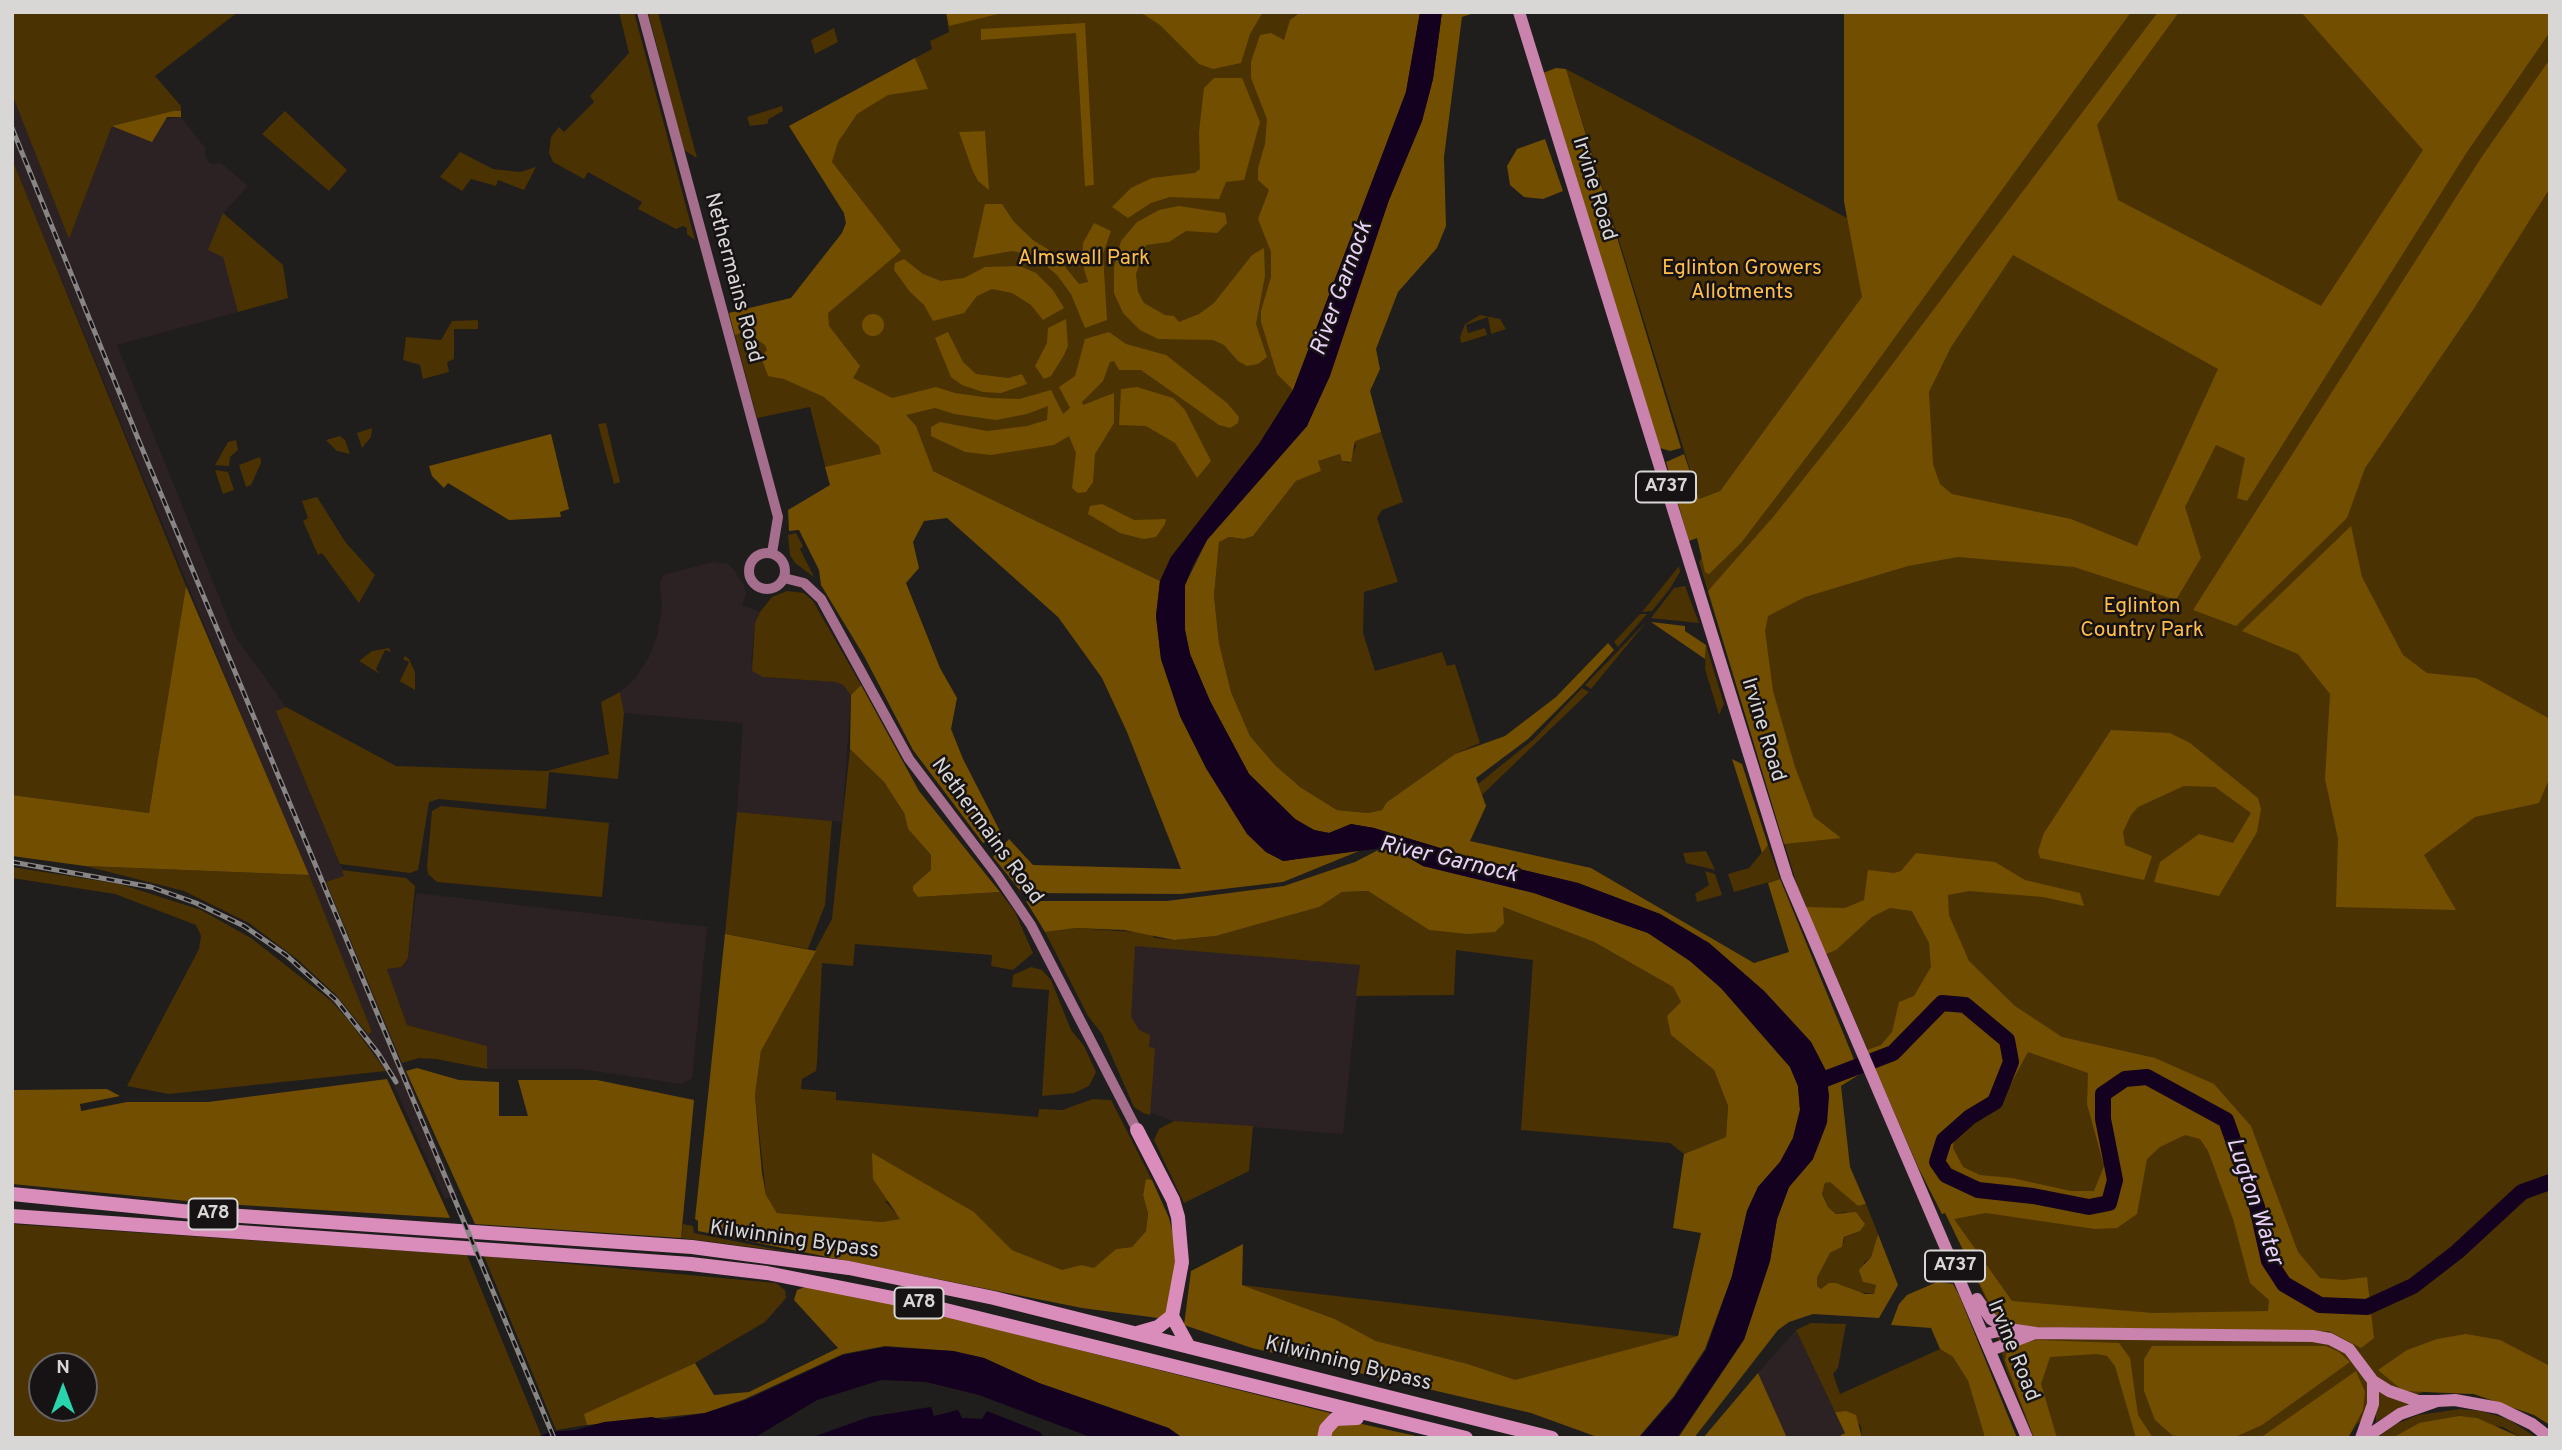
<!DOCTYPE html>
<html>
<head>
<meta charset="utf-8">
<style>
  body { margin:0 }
  #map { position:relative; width:2562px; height:1450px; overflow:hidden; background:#201d1d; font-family:Overpass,sans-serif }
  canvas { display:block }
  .frame { position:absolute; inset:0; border:14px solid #d9d6d6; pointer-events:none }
  .north { position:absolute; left:28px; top:1352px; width:70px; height:70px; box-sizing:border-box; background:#171314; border:2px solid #656162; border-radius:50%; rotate:0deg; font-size:19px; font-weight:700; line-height:28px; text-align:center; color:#d9d6d6 }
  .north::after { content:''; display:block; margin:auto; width:24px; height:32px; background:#29d5ac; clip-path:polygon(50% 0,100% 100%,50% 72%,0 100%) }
</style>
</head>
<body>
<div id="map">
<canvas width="2562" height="1450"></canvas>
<div class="frame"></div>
<div class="north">N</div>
</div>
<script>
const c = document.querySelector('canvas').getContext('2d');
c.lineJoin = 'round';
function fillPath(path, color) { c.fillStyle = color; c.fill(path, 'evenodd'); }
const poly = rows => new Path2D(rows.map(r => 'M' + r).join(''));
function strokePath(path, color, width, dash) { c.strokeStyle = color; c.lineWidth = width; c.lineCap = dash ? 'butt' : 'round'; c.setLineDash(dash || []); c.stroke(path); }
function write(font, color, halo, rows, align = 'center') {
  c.font = font + ' Overpass,sans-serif'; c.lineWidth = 5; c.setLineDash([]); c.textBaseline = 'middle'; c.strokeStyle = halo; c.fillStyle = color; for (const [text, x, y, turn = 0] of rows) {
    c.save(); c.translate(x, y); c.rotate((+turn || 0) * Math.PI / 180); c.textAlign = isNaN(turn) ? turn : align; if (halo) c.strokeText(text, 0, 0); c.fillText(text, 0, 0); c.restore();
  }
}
fillPath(poly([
  [12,94,69,238,112,126,181,117,205,148,205,157,211,164,221,163,248,186,223,213,223,257,238,312,117,345,235,636,286,707,277,711,345,876,326,882,458,1196,445,1199,391,1079,363,1038,330,1000,336,995,372,1032,12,159],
  [713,562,728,564,735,571,744,586,746,594,742,605,760,612,755,623,751,665,763,677,835,682,843,685,851,695,842,822,737,812,743,723,624,713,620,692,634,680,649,657,658,633,662,605,660,583,663,575],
  [416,893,707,927,692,1078,682,1084,581,1069,487,1069,487,1046,407,1025,387,969,403,967,408,958],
  [1131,945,1360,965,1343,1134,1174,1121,1148,1112,1124,1061],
  [1796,1330,1845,1433,1836,1438,1787,1438,1758,1373]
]), '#2d2223');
fillPath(poly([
  [12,12,238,12,155,76,181,106,181,117,167,117,152,142,112,126,69,239,12,94],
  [619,12,634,12,695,240,687,234,687,228,683,226,676,229,638,209,642,202,588,172,584,179,553,162,549,153,551,137,559,127,564,132,594,102,590,96,629,53],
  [648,12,658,12,697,158,684,150],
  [946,12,1420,12,1293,390,1259,444,1171,557,1160,581,933,471,830,485,810,407,757,418,729,313,791,298,842,233,846,223,844,213,789,126,932,49,930,41,949,32],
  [1844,12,2550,12,2550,1425,2534,1415,2474,1394,2424,1392,2399,1400,2409,1404,2376,1422,2376,1412,2357,1424,2348,1438,2034,1438,2006,1369,1990,1308,1949,1221,1945,1213,1942,1214,1919,1169,1797,885,1699,562,1855,307,1720,491,1699,499,1566,69,1847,218,1844,201],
  [834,28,838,42,815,54,811,40],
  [782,106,783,111,769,119,767,124,750,126,747,117],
  [285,111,347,170,329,191,262,134],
  [460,152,493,169,520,172,536,167,524,190,498,180,496,186,471,179,462,191,440,177],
  [12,159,186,586,149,813,12,795],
  [223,213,283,265,288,298,238,312,223,257,208,250],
  [1480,315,1500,319,1506,329,1491,334,1488,317,1466,325,1468,333,1485,328,1487,335,1461,343,1460,337,1465,324],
  [478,320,478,329,454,329,454,359,447,362,449,372,423,379,420,365,403,360,406,337,441,340,452,321],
  [606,423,620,482,614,484,598,424],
  [372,428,371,437,362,448,357,433],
  [1381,432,1403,502,1382,510,1377,518,1398,582,1364,592,1363,633,1375,671,1442,652,1447,666,1455,664,1480,743,1455,754,1387,802,1383,810,1368,813,1337,810,1300,787,1275,765,1250,736,1231,692,1219,643,1214,596,1219,541,1229,537,1244,539,1253,536,1296,481,1320,471,1317,461,1340,454,1342,461,1349,463,1356,446,1354,439],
  [340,436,345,440,350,454,337,451,326,440],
  [236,440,238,450,230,457,229,466,215,465,228,442],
  [260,457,261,463,251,485,246,487,239,465],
  [215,470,228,472,234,490,223,494],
  [317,497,346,543,375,575,359,603,322,553,318,555,303,521,308,518,302,501],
  [796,533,803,546,800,549,814,577,795,563,790,555,788,535],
  [1679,566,1680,572,1669,590,1652,611,1642,612],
  [1685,586,1699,623,1651,618,1674,588],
  [787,591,804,593,813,601,861,685,851,695,843,685,835,682,763,677,752,671,755,623,760,612,772,597],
  [1640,614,1647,614,1618,647,1614,642],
  [1647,621,1591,689,1585,685,1619,650],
  [1706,645,1724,704,1719,715,1705,669],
  [389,648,391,652,385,650,376,669,380,674,359,661,372,651],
  [405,656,409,659,415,672,415,690,394,678,400,681,409,662,403,659],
  [1582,688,1589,692,1482,795,1478,784,1534,739],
  [620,692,624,713,618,779,549,772,546,809,439,799,429,802,418,870,410,873,340,864,276,711,286,707,396,766,547,771,609,754,601,702],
  [850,749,884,782,904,813,908,829,931,855,931,870,913,891,918,897,1000,892,1015,912,1033,953,1013,970,991,966,992,955,855,944,853,966,822,963,817,1062,816,1071,802,1079,801,1089,836,1092,836,1100,1038,1117,1039,1109,1062,1110,1093,1099,1111,1100,1152,1180,1146,1180,1143,1195,1148,1211,1146,1231,1132,1247,1116,1249,1094,1269,1081,1265,1062,1271,1012,1250,974,1212,885,1201,901,1219,882,1222,855,1220,777,1213,766,1195,755,1095,761,1051,832,919],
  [441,806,609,823,602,897,437,882,428,874,427,866,432,811],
  [737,812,832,821,825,905,808,949,725,934],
  [1768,845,1780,879,1734,892,1728,874,1749,868],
  [1706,851,1715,870,1686,863,1683,853],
  [85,866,309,875,372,1032,368,1034,336,995,297,959,249,923,184,891],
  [12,867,120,884,201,910,251,938,330,1000,349,1021,386,1071,169,1094,127,1086,199,949,201,936,196,925,115,894,12,878],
  [342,870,406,878,415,886,408,958,402,967,387,969,407,1025,487,1046,487,1069,436,1059,419,1058,402,1063,326,882,344,876],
  [1705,871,1715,874,1722,895,1697,902,1695,894,1709,885],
  [1368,891,1429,930,1503,907,1594,942,1673,987,1681,1002,1671,1035,1714,1070,1728,1106,1726,1137,1684,1154,1670,1143,1521,1130,1533,960,1456,950,1454,995,1356,996,1360,965,1135,946,1131,1017,1139,1030,1150,1035,1149,1047,1155,1048,1150,1115,1143,1113,1134,1107,1102,1034,1088,1016,1045,932,1076,928,1149,933,1155,938,1174,940,1216,936,1318,907,1342,892],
  [1031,967,1042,970,1051,980,1071,1030,1084,1046,1096,1072,1089,1086,1074,1093,1042,1096,1049,990,1012,987,1013,975],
  [1174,1121,1253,1126,1249,1171,1184,1203,1154,1140,1159,1129],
  [1830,1181,1858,1206,1866,1204,1878,1234,1871,1257,1864,1263,1863,1282,1876,1285,1874,1294,1857,1292,1842,1285,1821,1289,1817,1286,1817,1278,1830,1253,1842,1247,1845,1237,1860,1231,1845,1212,1836,1214,1828,1207,1822,1194,1825,1183],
  [12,1224,467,1255,541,1435,535,1438,12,1438],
  [42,1366,84,1366,84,1408,42,1408],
  [683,1224,693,1226,694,1233,789,1252,681,1238],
  [484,1256,776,1283,785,1290,786,1298,765,1322,695,1363,585,1414,587,1425,556,1430],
  [1242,1285,1678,1336,1515,1381,1468,1364,1376,1341,1335,1319],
  [1811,1323,1846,1324,1838,1368,1833,1374,1840,1394,1940,1349,1953,1357,1968,1381,1985,1438,1862,1438,1861,1426,1846,1411,1835,1412,1796,1330],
  [2460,1409,2481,1411,2508,1419,2537,1438,2522,1438,2503,1427,2419,1423,2392,1438,2377,1438,2396,1424,2418,1415]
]), '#4a3202');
fillPath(poly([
  [946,12,1006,12,949,26],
  [1140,12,1263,12,1250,34,1241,63,1213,69,1199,64,1160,25],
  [1301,12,1420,12,1406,92,1293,390,1277,374,1261,322,1261,311,1271,277,1271,252,1258,219,1269,190,1258,180,1258,168,1265,144,1267,119,1251,78,1251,62,1260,35,1271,33,1284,40,1290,20],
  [1442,12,1477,12,1462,17,1444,157,1446,226,1437,248,1398,292,1376,349,1380,369,1370,391,1381,432,1355,441,1351,462,1342,461,1340,454,1318,461,1321,471,1296,481,1253,536,1244,539,1229,537,1219,542,1214,596,1219,643,1231,692,1250,736,1275,765,1300,787,1337,810,1368,813,1382,810,1387,802,1455,754,1505,736,1556,697,1608,643,1614,650,1581,686,1528,739,1476,778,1486,806,1470,841,1591,868,1754,963,1789,952,1768,883,1780,879,1860,1074,1841,1086,1850,1167,1866,1204,1858,1206,1830,1182,1825,1183,1822,1194,1828,1207,1836,1214,1856,1212,1865,1224,1860,1231,1844,1237,1842,1247,1830,1253,1817,1278,1817,1286,1821,1289,1829,1283,1836,1283,1865,1294,1874,1294,1876,1285,1863,1282,1859,1270,1871,1257,1878,1234,1898,1285,1879,1318,1813,1314,1789,1322,1778,1330,1694,1438,1678,1438,1744,1340,1770,1261,1777,1219,1789,1187,1813,1159,1826,1071,1811,1042,1764,991,1709,943,1660,914,1578,883,1473,858,1374,828,1351,824,1329,833,1314,830,1295,819,1249,774,1210,701,1190,654,1185,630,1185,585,1207,540,1307,426,1389,200,1422,121,1433,79],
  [1844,12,2131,12,1840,413,1741,543,1709,574,1705,572,1697,538,1689,541,1666,462,1684,454,1699,499,1720,491,1862,297,1844,201],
  [2158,12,2179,12,2097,125,2118,200,2321,306,2423,150,2301,12,2550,12,2550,32,2467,152,2247,501,2237,498,2245,458,2216,445,2185,507,2201,558,2176,600,2074,567,1958,557,1908,566,1805,597,1768,616,1765,631,1773,691,1795,767,1814,817,1841,838,1784,844,1708,591,1774,516,1851,419],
  [2013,255,2218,369,2137,546,2071,519,1952,494,1940,484,1933,464,1929,392,1951,347],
  [1085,23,1094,185,1085,186,1076,33,981,40,981,29],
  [915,58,928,89,888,95,857,114,838,142,832,162,901,251,828,313,829,326,860,366,853,378,892,398,936,387,955,393,991,398,1019,399,1051,390,1063,414,1070,408,1059,387,1075,376,1085,339,1109,332,1126,344,1166,355,1227,403,1239,417,1238,423,1230,428,1219,425,1141,370,1119,370,1114,361,1110,362,1103,381,1082,402,1083,405,1114,393,1114,423,1095,454,1093,482,1086,492,1078,493,1072,488,1076,453,1069,436,1054,445,991,455,965,452,931,436,931,427,940,422,987,431,1027,426,1047,420,1048,406,1027,414,996,420,954,414,935,408,906,415,916,426,933,471,1160,581,1156,616,1161,659,1180,716,1206,768,1247,833,1266,852,1284,861,1369,847,1283,882,1181,894,1022,893,993,857,1009,839,1033,865,1181,869,1127,732,1102,678,1058,617,947,518,924,521,913,542,919,568,906,583,940,668,957,698,951,729,963,759,1001,833,983,843,913,750,864,656,821,585,819,570,799,530,789,531,788,510,830,485,825,467,881,454,879,446,824,397,784,379,768,376,761,357,767,350,765,345,756,339,753,329,735,335,729,313,791,298,842,233,846,223,844,213,789,126],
  [2550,59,2550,188,2473,310,2365,468,2347,518,2236,626,2193,610,2481,158],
  [1556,68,1566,69,1681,448,1670,451,1660,448,1543,73],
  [1214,78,1242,78,1260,122,1244,180,1226,182,1219,199,1170,197,1151,203,1128,218,1112,207,1131,188,1152,178,1195,173,1200,169,1199,132,1204,88],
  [174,111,181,111,181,117,167,117,152,142,112,126],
  [985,131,989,190,978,181,972,169,959,132],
  [1545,139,1563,191,1543,199,1524,197,1510,185,1507,166,1517,149],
  [985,204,1002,204,1014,222,1033,240,1054,253,1079,284,1088,282,1082,262,1083,243,1094,223,1111,231,1103,254,1107,320,1085,328,1071,294,1057,275,1033,255,1012,251,973,258],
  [1179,206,1225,213,1227,223,1217,233,1186,231,1169,242,1146,245,1136,274,1138,292,1144,303,1165,315,1174,316,1179,322,1199,314,1214,303,1252,255,1264,248,1265,276,1256,324,1267,357,1258,364,1247,366,1238,361,1224,345,1213,340,1158,339,1140,330,1123,313,1114,293,1114,267,1121,241,1137,222,1159,210],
  [904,259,923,274,941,281,964,278,985,267,1020,266,1036,273,1053,290,1064,308,1043,320,1031,305,1012,293,992,289,977,296,964,313,933,321,924,305,910,292,894,270,895,263],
  '862 325a11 11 0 1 1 22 0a11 11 0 1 1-22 0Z',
  [1066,319,1068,346,1064,355,1051,376,1044,379,1035,366,1047,343,1048,328],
  [948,332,963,362,976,374,1008,378,1022,374,1027,384,1001,393,983,392,962,385,951,377,935,338],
  [1137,387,1173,398,1185,410,1211,461,1197,478,1175,443,1146,426,1119,425,1121,389],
  [551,434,569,509,560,512,561,517,509,520,448,483,444,488,432,476,429,466],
  [1102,504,1134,520,1166,519,1165,524,1156,537,1143,539,1120,533,1088,514,1090,506],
  [2351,526,2362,577,2403,655,2427,673,2476,678,2550,719,2550,777,2539,803,2475,817,2424,855,2456,910,2336,907,2338,839,2325,779,2330,694,2298,654,2242,631],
  [186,586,309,875,85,866,12,856,12,795,149,813],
  [1651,622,1685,626,1685,631,1706,645,1705,659],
  [861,685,919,791,1000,892,918,897,913,891,913,886,931,870,931,855,908,829,904,813,884,782,850,749,851,695],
  [2111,730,2170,733,2190,743,2258,798,2261,809,2257,832,2219,896,2154,882,2160,862,2199,834,2233,843,2251,813,2215,787,2184,786,2138,807,2131,815,2123,832,2125,845,2152,856,2144,880,2040,858,2038,851,2044,833],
  [1732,759,1742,764,1768,845,1762,853],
  [1382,848,1399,852,1423,866,1534,893,1648,933,1690,961,1721,988,1790,1067,1798,1086,1800,1110,1793,1138,1780,1162,1758,1187,1747,1211,1732,1276,1705,1349,1674,1396,1638,1438,1600,1438,1531,1413,1252,1348,1184,1325,1191,1271,1243,1244,1242,1285,1335,1319,1376,1341,1468,1364,1515,1380,1678,1336,1701,1233,1673,1228,1684,1154,1726,1137,1728,1106,1714,1070,1671,1035,1667,1016,1681,1002,1673,987,1594,942,1503,907,1504,923,1495,932,1468,934,1429,930,1368,891,1342,892,1319,907,1216,936,1174,940,1124,930,1076,928,1045,932,1026,901,1167,901,1284,886,1355,862],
  [1916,853,1995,862,2025,880,2080,893,2084,906,2043,897,1969,891,1948,895,1949,915,1969,961,2015,1006,2062,1037,2155,1058,2214,1084,2251,1126,2298,1252,2320,1278,2343,1280,2367,1277,2374,1338,2361,1348,2329,1331,2035,1327,2004,1322,1996,1317,1949,1221,1945,1213,1942,1214,1919,1169,1867,1050,1881,1045,1892,1032,1899,1002,1914,996,1931,967,1929,943,1912,911,1890,908,1872,917,1836,950,1824,955,1805,907,1845,908,1864,900,1868,870,1894,873,1901,871],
  [2028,1052,2088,1073,2087,1104,2104,1166,2094,1191,2071,1191,2012,1178,1980,1175,1963,1167,1953,1148,1955,1134,2001,1102],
  [2185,1135,2200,1139,2208,1151,2233,1219,2250,1283,2269,1300,2268,1311,2153,1313,2012,1301,1954,1219,1986,1213,2095,1229,2117,1228,2137,1214,2147,1159,2160,1147],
  [725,934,816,951,761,1051,755,1095,762,1173,766,1195,777,1213,882,1222,900,1219,873,1179,872,1153,974,1212,1012,1250,1062,1270,1081,1265,1094,1268,1116,1249,1132,1247,1146,1231,1148,1213,1143,1195,1146,1179,1152,1180,1169,1218,1175,1242,1176,1263,1166,1314,1158,1318,1082,1308,698,1231,698,1221,695,1219],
  [417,1068,459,1080,499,1082,499,1116,528,1116,518,1080,597,1080,694,1100,681,1238,475,1224,406,1071],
  [387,1079,450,1218,208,1203,12,1184,12,1090,107,1089,120,1096,80,1104,81,1111,127,1102,208,1102],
  [1937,1282,1953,1284,1959,1295,2017,1438,1985,1438,1968,1381,1953,1357,1940,1349,1931,1328,1891,1325,1899,1304,1907,1295],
  [805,1287,876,1299,1330,1413,1316,1438,1183,1438,1169,1428,1039,1383,984,1358,953,1351,885,1346,843,1354,745,1399,705,1413,587,1425,584,1414,695,1363,714,1395,749,1392,838,1348,794,1300,797,1290],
  [2466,1334,2500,1340,2550,1366,2550,1425,2534,1415,2474,1394,2403,1391,2378,1370,2407,1350,2437,1339],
  [2037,1340,2119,1343,2130,1358,2138,1415,2153,1438,2136,1438,2115,1366,2107,1356,2097,1354,2050,1357,2041,1384,2057,1438,2034,1438,2005,1360,2007,1352,2013,1346],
  [2152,1346,2326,1346,2339,1352,2350,1362,2262,1425,2233,1438,2184,1438,2172,1435,2155,1420,2144,1391,2144,1359],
  [2356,1371,2365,1392,2363,1410,2348,1438,2260,1438],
  [1758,1373,1787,1438,1703,1438],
  [1846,1411,1856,1415,1862,1438,1836,1438,1845,1433,1835,1412],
  [2459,1416,2477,1418,2522,1438,2392,1438,2419,1423],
  [1353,1422,1425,1438,1329,1438,1334,1425]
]), '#724e00');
fillPath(poly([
  [1420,12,1442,12,1433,79,1422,121,1389,200,1330,376,1307,426,1207,540,1193,565,1185,585,1185,630,1190,654,1210,701,1249,774,1295,819,1314,830,1329,833,1351,824,1374,828,1473,858,1578,883,1660,914,1709,943,1764,991,1811,1042,1826,1071,1829,1096,1827,1123,1813,1159,1789,1187,1777,1219,1770,1261,1744,1339,1677,1438,1639,1438,1674,1398,1706,1350,1732,1276,1747,1211,1758,1187,1780,1162,1793,1138,1800,1110,1798,1086,1790,1067,1721,988,1690,961,1648,933,1534,893,1423,866,1399,852,1382,848,1283,861,1266,852,1247,834,1206,768,1180,716,1161,659,1156,616,1160,581,1171,557,1259,444,1293,390,1406,92],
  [885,1347,953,1351,984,1358,1039,1383,1168,1428,1182,1438,1093,1438,979,1395,926,1382,881,1380,817,1400,754,1438,537,1438,550,1432,576,1430,604,1422,652,1417,664,1420,705,1413,746,1400,843,1355],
  [931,1407,934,1416,958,1410,962,1418,982,1419,987,1411,1040,1432,1044,1438,810,1438,869,1417]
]), '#14001f');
strokePath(poly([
  [1812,1084,1893,1053,1942,1003,1965,1005,2007,1040,2011,1062,1995,1102,1970,1117,1944,1140,1937,1162,1946,1175,1978,1190,2033,1196,2089,1207,2109,1203,2115,1180,2103,1119,2103,1094,2125,1079,2147,1077,2226,1120,2257,1207,2269,1261,2284,1284,2320,1305,2367,1307,2413,1286,2457,1252,2522,1192,2550,1182]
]), '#14001f', 16);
strokePath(poly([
  [642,12,778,517,772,553],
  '749 571a18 18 0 1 1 36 0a18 18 0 1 1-36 0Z',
  [784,578,804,583,821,599,909,759,997,875,1031,925,1137,1130]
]), '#a46e8c', 10);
strokePath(poly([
  [1519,12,1787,877,2027,1438],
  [1977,1299,1991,1319,2008,1329],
  [1985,1334,2009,1329,2036,1333,2313,1336,2330,1339,2349,1349,2373,1381,2389,1391,2418,1401,2437,1401],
  [1991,1350,2033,1334],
  [2361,1438,2373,1404,2373,1381],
  [2365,1438,2400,1414,2437,1401,2455,1400,2499,1408,2532,1424,2550,1438]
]), '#c983ac', 12);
strokePath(poly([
  [1137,1130,1173,1200,1178,1217,1182,1262,1172,1316,1189,1347],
  [12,1194,212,1214,692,1247,849,1268,994,1298,1552,1438],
  [12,1216,691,1264,767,1273,913,1302,1466,1438],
  [1137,1333,1158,1327,1172,1316],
  [1324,1438,1326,1429,1335,1419,1357,1418]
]), '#da8dba', 14);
const rail = poly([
  [12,128,141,446,554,1438],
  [12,862,151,887,196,903,244,926,286,955,336,1000,378,1053,396,1082]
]);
strokePath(rail, '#888585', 5);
strokePath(rail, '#171314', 2.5, [8]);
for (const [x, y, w] of [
  [1666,487,60],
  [213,1214,49],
  [1955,1266,60],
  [919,1303,49]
]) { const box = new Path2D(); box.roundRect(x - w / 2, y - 15.5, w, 31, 5); c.fillStyle = '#171314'; c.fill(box); strokePath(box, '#d9d6d6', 2); }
write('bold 19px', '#d9d6d6', null, [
  ["A737",1666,487],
  ["A78",213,1214],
  ["A737",1955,1266],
  ["A78",919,1303]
]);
write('21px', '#d9d6d6', '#171314', [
  ["Irvine Road",1593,189,73],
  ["Nethermains Road",732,278,75],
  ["Irvine Road",1762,730,73],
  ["Nethermains Road",986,832,54],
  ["Kilwinning Bypass",794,1241,8],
  ["Irvine Road",2012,1351,68],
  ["Kilwinning Bypass",1348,1365,14]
]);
write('21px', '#ffbd4a', '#171314', [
  ["Almswall Park",1084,260],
  ["Eglinton Growers",1742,270],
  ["Allotments",1742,294],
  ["Eglinton",2142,608],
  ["Country Park",2142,632]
]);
write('italic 23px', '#ead1f8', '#171314', [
  ["River Garnock",1343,289,-70],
  ["River Garnock",1448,861,13],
  ["Lugton Water",2253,1202,71]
]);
</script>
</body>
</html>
